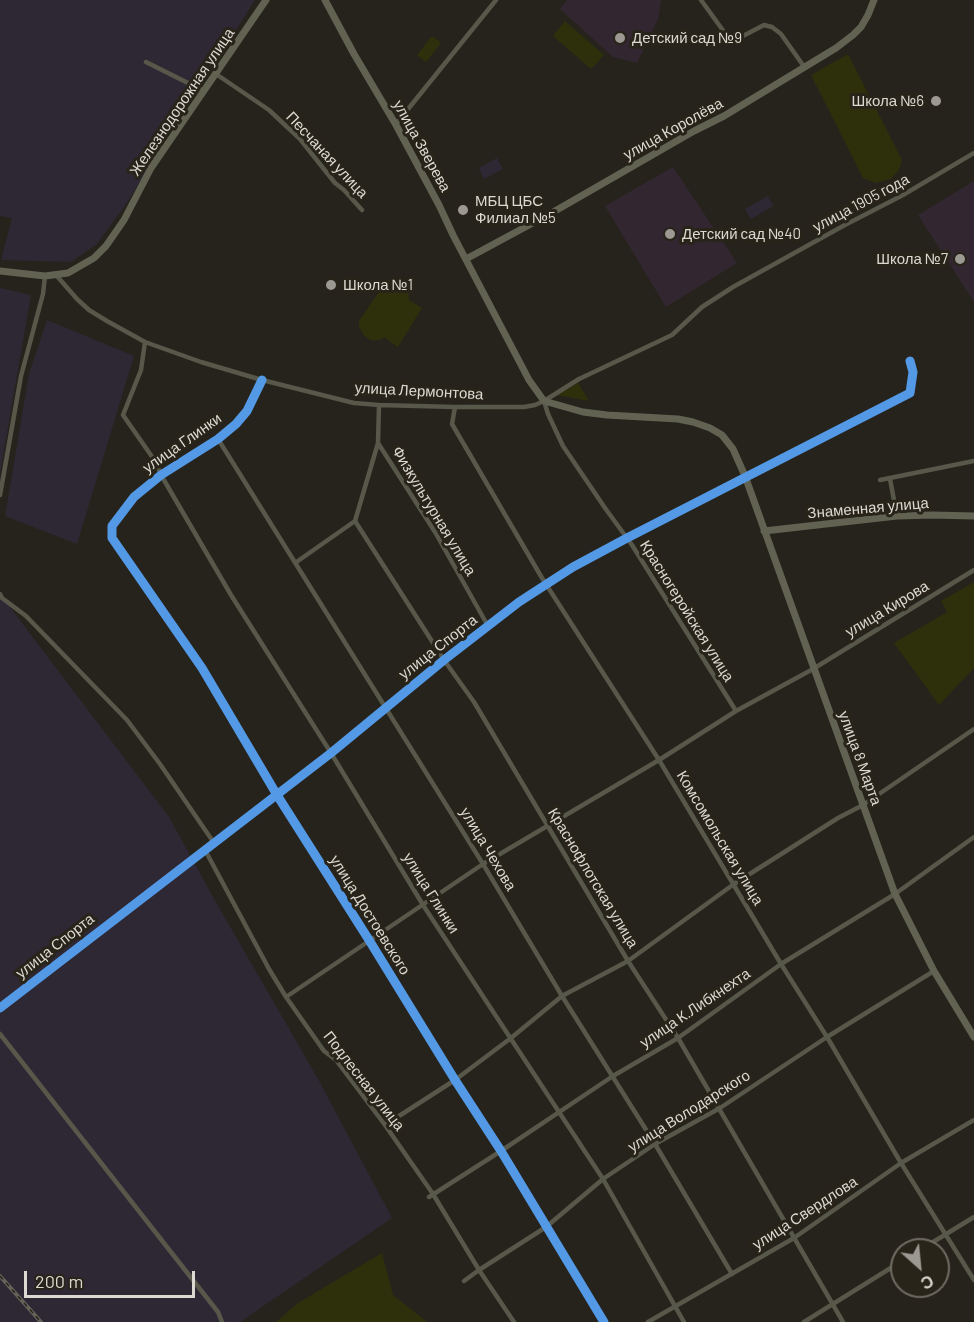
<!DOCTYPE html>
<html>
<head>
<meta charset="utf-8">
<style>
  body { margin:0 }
  #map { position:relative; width:974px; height:1322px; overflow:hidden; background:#26231c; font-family:Barlow,sans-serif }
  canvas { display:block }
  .north { position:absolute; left:890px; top:1238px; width:60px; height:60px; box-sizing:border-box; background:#292419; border:2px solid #716c63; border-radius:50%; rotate:153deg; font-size:16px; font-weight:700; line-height:24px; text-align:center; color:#dcd9d2 }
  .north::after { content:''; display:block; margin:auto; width:21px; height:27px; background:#9c9992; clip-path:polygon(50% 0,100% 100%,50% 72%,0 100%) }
  .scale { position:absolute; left:24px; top:1271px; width:171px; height:27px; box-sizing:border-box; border:3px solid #dcd9d2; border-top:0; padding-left:8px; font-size:18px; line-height:21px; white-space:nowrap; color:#dcd9d2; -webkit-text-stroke:4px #292419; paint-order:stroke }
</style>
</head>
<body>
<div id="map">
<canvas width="974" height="1322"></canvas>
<div class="north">С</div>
<div class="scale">200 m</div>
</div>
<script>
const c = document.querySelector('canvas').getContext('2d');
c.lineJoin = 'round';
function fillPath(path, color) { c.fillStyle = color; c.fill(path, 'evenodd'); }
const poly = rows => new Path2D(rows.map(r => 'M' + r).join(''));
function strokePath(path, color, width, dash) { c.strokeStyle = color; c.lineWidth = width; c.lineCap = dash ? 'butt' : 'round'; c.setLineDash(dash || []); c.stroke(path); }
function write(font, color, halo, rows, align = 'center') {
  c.font = font + ' Barlow,sans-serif'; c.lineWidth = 6; c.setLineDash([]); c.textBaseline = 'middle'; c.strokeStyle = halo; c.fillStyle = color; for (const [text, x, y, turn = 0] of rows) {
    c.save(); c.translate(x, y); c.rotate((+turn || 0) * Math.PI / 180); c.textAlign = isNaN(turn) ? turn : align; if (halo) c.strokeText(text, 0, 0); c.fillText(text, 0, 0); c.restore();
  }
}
fillPath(poly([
  [0,0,255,0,126,204,97,244,71,262,1,260,12,218,0,216],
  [497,158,503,169,484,179,479,168],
  [768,196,773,206,751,219,745,209],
  [0,288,31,295,0,473],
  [47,320,134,356,77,544,5,516,29,374],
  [0,594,169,817,217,904,318,1079,392,1218,240,1322,0,1322]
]), '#2e2835');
fillPath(poly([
  [567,0,661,0,658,19,637,63,613,57,560,9],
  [673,167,737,263,666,307,605,206],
  [974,181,974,302,918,215]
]), '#322631');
fillPath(poly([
  [565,21,604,55,591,69,553,36],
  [432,36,441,43,426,62,417,55],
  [848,54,902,160,899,170,891,179,876,183,863,178,811,75],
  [387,280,398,280,402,283,408,290,409,300,422,308,398,347,385,338,386,336,380,340,370,340,363,334,359,326,359,321],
  [578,383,589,401,557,395],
  [974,582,974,668,939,705,894,643,947,612,941,601],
  [382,1253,393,1295,427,1322,276,1322,298,1303]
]), '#2e300c');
strokePath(poly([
  [701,0,727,36,733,39,739,38,764,25,772,27,781,34,805,68],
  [146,62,204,91],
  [216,74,269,110,300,139,335,183,344,190,362,210],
  [396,124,496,0],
  [56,275,77,299,89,310,107,321,145,342,201,362,262,380,354,403,379,405,455,407,524,407,535,405,544,401,579,379,672,335,702,307,733,287,843,226,903,195,974,153],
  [145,342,141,370,123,415,155,461,161,475,231,595,331,753,423,905,603,1179,684,1322],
  [262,380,247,411,236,424,218,439,161,475,134,497,112,526,112,538,202,668,277,795,369,940,455,1080,501,1151,604,1322],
  [544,401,548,414,563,446,605,508,632,545,736,711],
  [379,405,378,443,435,532,488,626],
  [455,407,452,424,542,578,659,760,781,964,827,1037,901,1163,974,1280],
  [218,439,483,864,562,996,655,1144,732,1274],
  [378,443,355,521,444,660,474,702,628,961,678,1038,843,1322],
  [745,476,825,437,910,393,913,372,910,361],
  [890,479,897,516],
  [880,480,974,461],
  [0,495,21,376,43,294,45,276],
  [295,563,355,521],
  [0,594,2,598,26,616,127,720,160,764,214,843],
  [205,850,269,969,286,997,324,1051,336,1060,385,1125,433,1194,479,1270,514,1322],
  [286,997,483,864,659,760,736,711,813,669,974,570],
  [0,1034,218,1312,222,1322],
  [385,1125,455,1080,511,1038,562,996,628,961,734,884,838,818,863,805,974,729],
  [429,1197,501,1151,613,1076,678,1038,781,964,895,894,974,837],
  [920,1250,974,1217],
  [464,1281,479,1270,546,1227,603,1179,655,1144,720,1108,827,1037,934,971],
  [648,1322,794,1238,901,1163,974,1120],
  [804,1322,902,1261]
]), '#57574a', 4.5);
strokePath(poly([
  [0,1008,331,753,444,660,519,602,573,567,745,476]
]), '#57574a', 6);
strokePath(poly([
  [325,0,354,54,396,125,439,205,453,235,529,380,544,401,583,412,607,415,678,419,693,422,710,428,722,435,733,449,745,476,895,894,934,971,974,1037],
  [466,259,555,211,694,131,724,116,836,48,853,35,861,27,868,15,874,0],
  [0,271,45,276,68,273,94,258,106,246,124,220,151,168,266,0],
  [764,531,897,516,932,515,974,516]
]), '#626252', 7);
const rail = poly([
  [0,1276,41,1322]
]);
strokePath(rail, '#64635a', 4);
strokePath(rail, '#292419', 1.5, [4.5]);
strokePath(poly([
  [262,380,247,411,236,424,218,439,161,475,134,497,112,526,112,538,202,668,277,795,369,940,455,1080,501,1151,604,1322],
  [0,1008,331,753,444,660,519,602,573,567,627,538,910,393,913,372,910,361]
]), '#5399e6', 9);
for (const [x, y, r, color] of [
  [620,38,6,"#9c9992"],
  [936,101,6,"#9c9992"],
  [463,210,6,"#9c9992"],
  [670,234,6,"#9c9992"],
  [960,259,6,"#9c9992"],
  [331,285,6,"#9c9992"]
]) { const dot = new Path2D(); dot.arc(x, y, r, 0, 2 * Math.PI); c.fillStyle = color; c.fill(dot); strokePath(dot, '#292419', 2); }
write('15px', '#dcd9d2', '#292419', [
  ["Детский сад №9",632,38],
  ["Школа №6",924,101,"right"],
  ["МБЦ ЦБС",475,201],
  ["Филиал №5",475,218],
  ["Детский сад №40",682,234],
  ["Школа №7",948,259,"right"],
  ["Школа №1",343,285]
], 'left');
write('15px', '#dcd9d2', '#292419', [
  ["Железнодорожная улица",182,102,-56],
  ["улица Королёва",673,129,-29],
  ["улица Зверева",422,146,61],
  ["Песчаная улица",327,155,47],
  ["улица 1905 года",861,203,-28],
  ["улица Лермонтова",419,391,3],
  ["улица Глинки",182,443,-35],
  ["Знаменная улица",868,508,-5],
  ["Физкультурная улица",434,511,59],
  ["улица Кирова",887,609,-31],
  ["Красногеройская улица",687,611,58],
  ["улица Спорта",438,647,-38],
  ["улица 8 Марта",860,758,70],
  ["Комсомольская улица",720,838,59],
  ["улица Чехова",488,849,59],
  ["Краснофлотская улица",593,878,59],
  ["улица Глинки",431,893,58],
  ["улица Достоевского",370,915,58],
  ["улица Спорта",55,946,-38],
  ["улица К.Либкнехта",695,1008,-34],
  ["Подлесная улица",364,1081,52],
  ["улица Володарского",689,1111,-32],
  ["улица Свердлова",805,1213,-33]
]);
</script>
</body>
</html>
